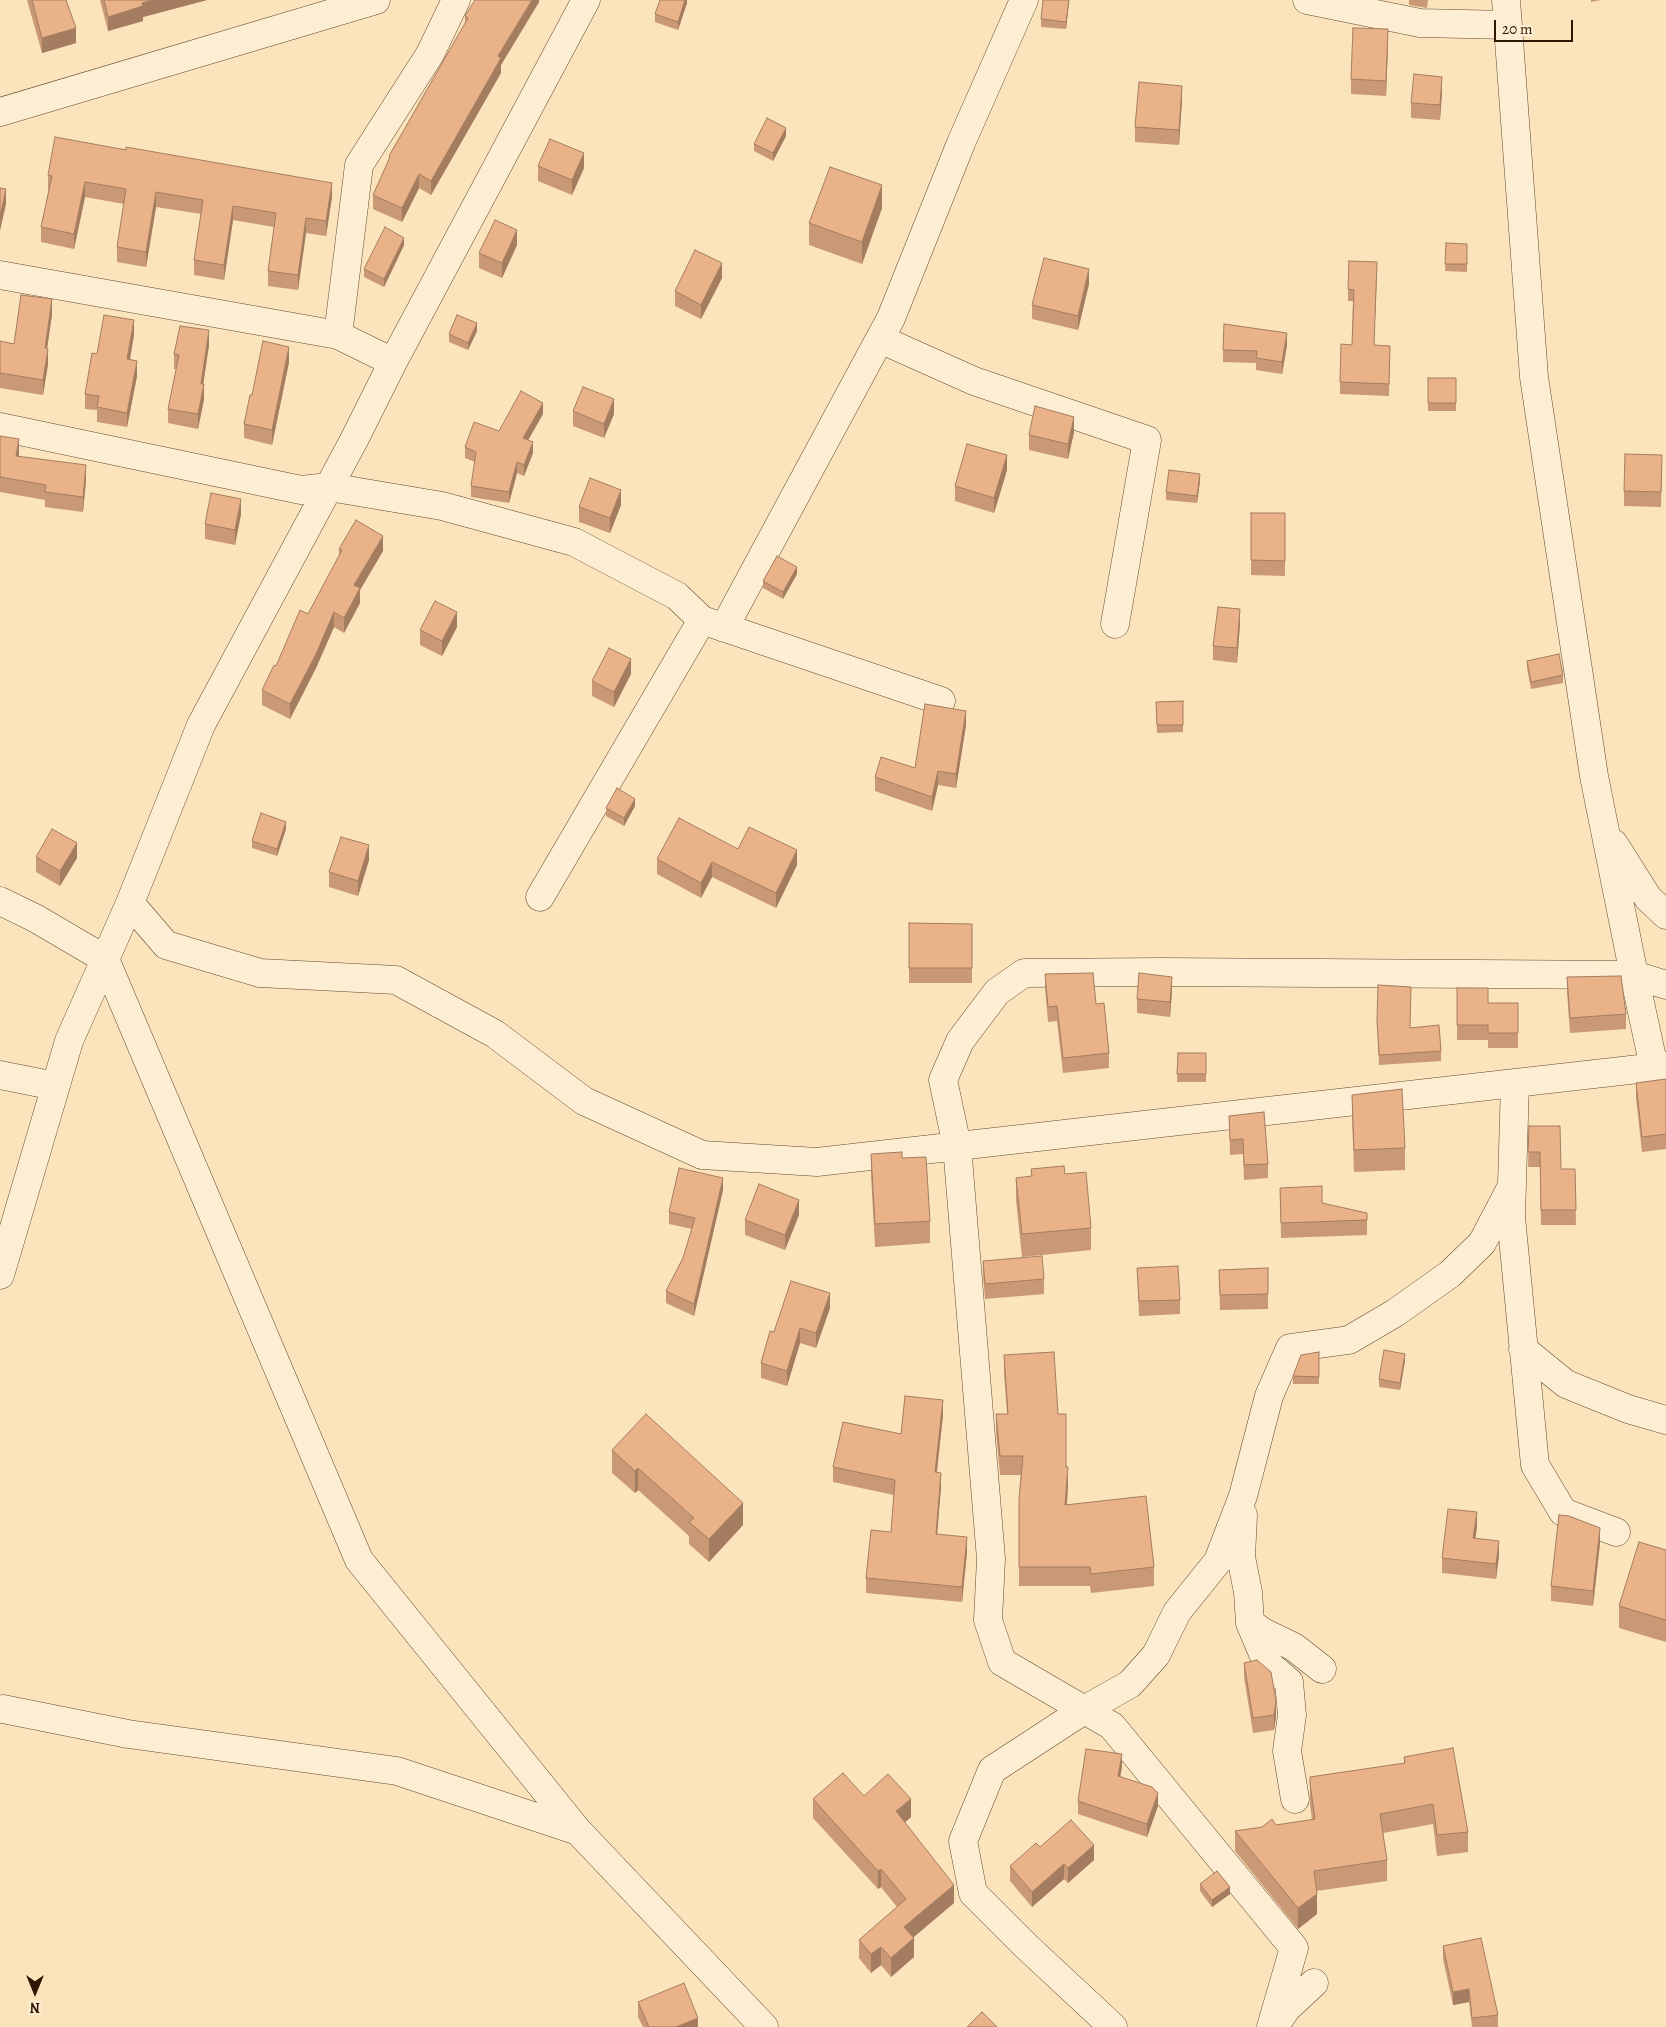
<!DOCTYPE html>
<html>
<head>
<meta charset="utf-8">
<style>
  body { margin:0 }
  #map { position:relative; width:1666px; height:2027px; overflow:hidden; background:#fbe3bb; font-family:Alegreya,serif }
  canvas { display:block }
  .north { position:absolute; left:10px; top:1967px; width:50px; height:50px; -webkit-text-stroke:4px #fcedd3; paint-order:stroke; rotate:180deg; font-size:14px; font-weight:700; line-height:20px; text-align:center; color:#301703 }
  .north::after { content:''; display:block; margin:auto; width:18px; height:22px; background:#301703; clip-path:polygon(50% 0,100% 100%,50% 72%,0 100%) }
  .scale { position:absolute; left:1494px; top:20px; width:79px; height:22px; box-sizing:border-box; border:2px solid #301703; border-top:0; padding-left:6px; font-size:15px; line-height:18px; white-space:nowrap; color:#301703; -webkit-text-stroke:4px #fcedd3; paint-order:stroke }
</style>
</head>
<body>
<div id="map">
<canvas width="1666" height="2027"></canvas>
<div class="north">N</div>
<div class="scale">20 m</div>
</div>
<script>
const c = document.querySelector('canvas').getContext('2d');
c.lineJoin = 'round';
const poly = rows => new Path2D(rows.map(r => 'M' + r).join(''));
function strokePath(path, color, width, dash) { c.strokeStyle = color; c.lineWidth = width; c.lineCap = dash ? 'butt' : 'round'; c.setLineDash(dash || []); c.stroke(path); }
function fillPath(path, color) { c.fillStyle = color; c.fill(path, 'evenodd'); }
const minor = poly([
  [586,0,393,362,354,440,201,725,130,903,166,945,260,973,396,980,495,1034,584,1101,702,1155,817,1162,1666,1066],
  [1307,0,1420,23,1508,25],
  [1506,0,1534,377,1594,776,1634,975,1654,1067],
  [0,112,376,0],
  [0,275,338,335,393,362],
  [338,335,359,165,430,54,456,0],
  [880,339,974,381,1147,440,1115,624],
  [0,427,301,490,329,487,442,506,574,542,677,596,702,620,941,701],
  [724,628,891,318,961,143,1024,0],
  [1614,844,1648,898,1666,915],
  [540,897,702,620],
  [0,901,35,918,105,959,359,1560,578,1831],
  [0,1075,55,1086],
  [1515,1083,1511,1217,1535,1465,1563,1512,1616,1532],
  [0,1275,69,1041,130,903],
  [1523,1349,1566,1384,1628,1409,1666,1420],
  [1243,1515,1241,1557,1248,1592,1250,1623,1263,1632,1294,1647,1322,1669],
  [1250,1623,1267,1663,1289,1682,1292,1715,1287,1751,1295,1799],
  [3,1709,128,1734,397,1771,578,1831,764,2027],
  [1276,2024,1287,2008,1314,1983],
  [1113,2027,1026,1946,973,1893,963,1841,992,1770,1084,1710,1130,1684,1156,1655,1177,1612,1218,1561,1243,1496,1269,1396,1290,1348,1349,1340,1395,1313,1450,1274,1482,1243,1512,1186],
  [1271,2027,1294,1948,1112,1726,1002,1662,988,1620,991,1559,957,1146,943,1080,960,1041,997,992,1024,973,1162,972,1634,975,1666,985]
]);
strokePath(minor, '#634a31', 29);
strokePath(minor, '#fcedd3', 28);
fillPath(poly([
  [27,0,66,0,76,43,42,53],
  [100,0,207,0,143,17,143,21,108,31],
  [539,0,539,2,501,65,501,73,431,195,419,188,402,222,373,209,373,195,389,161,389,156,465,23,465,16],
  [687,0,687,3,678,30,655,22,655,14],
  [1069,0,1066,29,1041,27,1041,19],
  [1409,0,1428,0,1427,8,1409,5],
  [1591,0,1601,0,1591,2],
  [1388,44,1386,96,1351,94,1351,79],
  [1442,92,1440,120,1411,118,1411,103],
  [1182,100,1179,145,1135,142,1135,127],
  [786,136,773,161,754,151,754,144],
  [538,166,584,168,572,195,538,181],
  [48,175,332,197,326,236,306,233,298,290,268,286,268,271,274,227,233,220,224,280,194,275,194,260,201,214,156,207,146,267,117,262,117,247,124,204,85,197,74,249,41,242,41,227,49,190,48,190],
  [882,208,862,264,809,245,809,223],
  [1446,243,1467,244,1467,272,1445,271],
  [404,245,384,287,364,277,364,269],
  [517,245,502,278,479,268,479,253],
  [1377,274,1374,345,1390,358,1389,396,1340,394,1340,382,1352,345,1353,301,1348,301,1348,289],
  [722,278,701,319,675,306,675,291],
  [1089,284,1078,330,1032,319,1032,305],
  [52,314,47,349,48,364,43,395,0,388,0,341,14,344],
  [477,331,468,350,449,342,449,334],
  [134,335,130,360,137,376,127,427,97,422,97,410,85,409,85,394,97,354],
  [209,345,203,384,204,399,198,429,168,423,168,409,176,369,174,369,174,354],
  [1287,345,1282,374,1256,370,1256,363,1223,362,1223,350],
  [289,362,272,445,244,438,244,424,252,395],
  [1428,378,1456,378,1456,411,1428,411],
  [573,411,614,414,604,438,573,426],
  [543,414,528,440,533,453,524,476,517,473,509,503,471,497,471,486,475,462,465,458,465,447,499,431],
  [1074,432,1068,459,1029,450,1029,435],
  [0,436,19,454,19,457,86,480,83,512,45,507,45,500,0,492],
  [1007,470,994,513,955,501,955,486],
  [1662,470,1661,507,1624,506,1624,491],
  [1200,481,1197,503,1166,500,1166,492],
  [621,505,610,533,579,522,579,507],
  [1251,513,1285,513,1285,576,1251,575],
  [241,514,235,545,205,539,205,524],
  [339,549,383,551,360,590,360,603,344,633,334,627,316,668,290,719,262,705,262,690,308,614,339,556],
  [797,574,783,599,763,588,763,581],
  [1240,624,1237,663,1213,660,1213,646],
  [457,627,442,656,420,645,420,630],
  [1527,661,1563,675,1563,683,1531,689,1527,668],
  [631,674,614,707,592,696,592,681],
  [1183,701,1183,732,1157,733,1156,702],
  [966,725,956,788,938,785,932,811,875,791,875,777,915,768],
  [635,806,624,826,606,816,606,808],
  [286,829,277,856,252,848,252,841],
  [738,849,797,865,776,908,712,877,701,898,657,874,657,859],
  [36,857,77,858,60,886,36,872],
  [369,860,358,896,329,887,329,872],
  [909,923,972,924,972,983,909,983],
  [1045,974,1096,1004,1109,1053,1109,1068,1063,1073,1057,1021,1048,1022,1045,988],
  [1567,977,1626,1014,1626,1029,1570,1033,1567,992],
  [1457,988,1488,1003,1518,1003,1518,1048,1488,1048,1488,1040,1457,1040],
  [1172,992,1170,1017,1137,1013,1137,999],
  [1377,1020,1441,1051,1441,1061,1379,1065],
  [1178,1053,1206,1053,1206,1082,1177,1082],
  [1666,1079,1666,1149,1642,1152,1636,1098,1636,1083],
  [1352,1095,1405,1148,1405,1170,1354,1172,1352,1117],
  [1229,1116,1268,1164,1268,1178,1244,1180,1243,1154,1230,1155],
  [1529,1126,1561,1169,1575,1169,1576,1225,1541,1225,1540,1167,1528,1167],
  [871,1154,930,1221,930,1243,875,1247,871,1176],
  [1031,1169,1065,1174,1091,1228,1091,1250,1022,1257,1016,1200,1016,1178,1031,1177],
  [1280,1188,1322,1203,1367,1213,1367,1235,1281,1238],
  [723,1190,694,1316,666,1303,666,1291,683,1258,692,1229,669,1224,669,1212],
  [799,1215,785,1250,745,1235,745,1220],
  [983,1261,1044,1279,1044,1294,985,1299,983,1275],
  [1137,1268,1180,1300,1180,1314,1139,1316],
  [1268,1268,1268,1309,1220,1310,1219,1270],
  [830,1308,816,1348,800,1343,787,1386,761,1378,761,1363,774,1332],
  [1319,1352,1319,1384,1293,1384,1293,1376],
  [1004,1355,1058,1414,1066,1467,1068,1486,1067,1505,1154,1567,1154,1586,1091,1593,1090,1586,1019,1586,1019,1499,1021,1475,1000,1475,996,1433,996,1414,1007,1414,1004,1374],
  [1405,1361,1400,1390,1379,1387,1379,1379],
  [943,1415,937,1472,941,1487,937,1534,967,1552,962,1602,866,1593,866,1578,891,1532,894,1495,833,1482,833,1467,901,1434],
  [612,1450,743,1525,709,1562,689,1544,689,1536,638,1490,635,1493,612,1473],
  [1477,1527,1475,1539,1499,1556,1496,1579,1442,1573,1442,1558],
  [1600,1543,1593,1606,1551,1601,1551,1586],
  [1666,1550,1666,1642,1619,1628,1619,1606],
  [1244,1663,1276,1716,1274,1730,1253,1733,1244,1677],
  [1404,1757,1468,1832,1468,1852,1437,1856,1433,1824,1383,1833,1387,1860,1387,1881,1316,1891,1317,1914,1298,1929,1235,1851,1235,1831,1312,1820,1310,1804,1310,1784,1404,1763],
  [1122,1767,1120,1776,1158,1806,1147,1837,1078,1814,1078,1801],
  [864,1796,911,1817,905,1822,954,1903,914,1937,914,1957,891,1977,881,1965,871,1973,859,1958,859,1940,897,1907,881,1887,878,1889,813,1818,813,1799],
  [1040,1847,1094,1860,1068,1883,1064,1879,1032,1907,1010,1881,1010,1866],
  [1200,1884,1230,1894,1212,1907,1200,1891],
  [1443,1946,1498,2015,1498,2027,1472,2027,1469,2002,1453,2005,1443,1959],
  [638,2002,698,2027,643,2027,638,2017]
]), '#c99976');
fillPath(poly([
  [152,0,207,0,143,17,143,21,108,31,108,17,142,3],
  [532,0,539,0,539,2,501,65,501,73,431,195,431,181,498,56],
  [685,0,687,0,687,3,678,30,678,22],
  [1069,0,1069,3,1066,29,1066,22],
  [76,28,76,43,42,53,42,38],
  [1388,29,1388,44,1386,96,1386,81],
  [1442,77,1442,92,1440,120,1440,105],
  [1182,86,1182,100,1179,145,1179,130],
  [786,128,786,136,773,161,773,153],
  [584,153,584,168,572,195,572,180],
  [419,174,419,188,402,222,402,208],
  [85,182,85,197,74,249,74,234],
  [332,183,332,197,326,236,326,221],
  [882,185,882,208,862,264,862,242],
  [6,189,6,204,0,231,0,216],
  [156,192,156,207,146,267,146,252],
  [233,206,233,220,224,280,224,265],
  [306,218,306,233,298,290,298,275],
  [517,230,517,245,502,278,502,263],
  [404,238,404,245,384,287,384,279],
  [722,263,722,278,701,319,701,305],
  [1089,269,1089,284,1078,330,1078,316],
  [52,299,52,314,45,363,45,348],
  [134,320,134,335,127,374,127,359],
  [477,323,477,331,468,350,468,343],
  [209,330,209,345,201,399,201,384],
  [1287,333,1287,345,1282,374,1282,362],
  [289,347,289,362,272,445,272,430],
  [48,349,48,364,43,395,43,380],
  [137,361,137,376,127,427,127,413],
  [204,384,204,399,198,429,198,414],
  [614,399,614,414,604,438,604,424],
  [543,403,543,414,523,449,523,438],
  [1074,417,1074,432,1068,459,1068,444],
  [19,439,19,454,16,471,16,456],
  [533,442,533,453,524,476,524,465],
  [1007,455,1007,470,994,513,994,498],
  [517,462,517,473,509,503,509,492],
  [86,465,86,480,83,512,83,497],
  [1200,474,1200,481,1197,503,1197,496],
  [621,490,621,505,610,533,610,518],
  [241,499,241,514,235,545,235,530],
  [383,536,383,551,360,590,360,603,344,633,344,618,354,585],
  [797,567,797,574,783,599,783,592],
  [1240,609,1240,624,1237,663,1237,648],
  [334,612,334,627,316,668,290,719,290,704],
  [457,612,457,627,442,656,442,641],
  [631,659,631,674,614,707,614,692],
  [966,711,966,725,956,788,956,774],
  [938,771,938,785,932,811,932,797],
  [635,799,635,806,624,826,624,818],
  [286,822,286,829,277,856,277,849],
  [77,843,77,858,60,886,60,871],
  [369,845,369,860,358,896,358,881],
  [797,850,797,865,776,908,776,893],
  [712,862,712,877,701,898,701,883],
  [1172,977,1172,992,1170,1017,1170,1002],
  [723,1178,723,1190,694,1316,694,1304],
  [799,1200,799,1215,785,1250,785,1235],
  [830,1293,830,1308,816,1348,816,1333],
  [800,1328,800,1343,787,1386,787,1371],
  [1405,1354,1405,1361,1400,1390,1400,1383],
  [943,1400,943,1415,935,1487,935,1472],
  [1068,1467,1068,1486,1065,1524,1065,1505],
  [638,1468,638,1490,635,1493,635,1471],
  [941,1473,941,1487,936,1549,936,1534],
  [743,1503,743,1525,709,1562,709,1539],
  [1477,1512,1477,1527,1473,1553,1473,1538],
  [1600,1528,1600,1543,1593,1606,1593,1591],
  [967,1537,967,1552,962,1602,962,1587],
  [1499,1541,1499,1556,1496,1579,1496,1564],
  [1276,1701,1276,1716,1274,1730,1274,1715],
  [1122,1754,1122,1767,1118,1789,1118,1776],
  [1158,1793,1158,1806,1147,1837,1147,1824],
  [911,1799,911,1817,896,1830,896,1811],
  [1094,1845,1094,1860,1068,1883,1068,1868],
  [1064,1864,1064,1879,1032,1907,1032,1892],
  [881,1869,881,1887,878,1889,878,1871],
  [954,1885,954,1903,904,1945,904,1927],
  [1230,1887,1230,1894,1212,1907,1212,1900],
  [1317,1894,1317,1914,1298,1929,1298,1908],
  [914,1938,914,1957,891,1977,891,1958],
  [881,1947,881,1965,871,1973,871,1954],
  [1469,1989,1469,2002,1453,2005,1453,1992],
  [698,2018,698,2027,676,2027]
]), '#a47d60');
const building = poly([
  [32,0,66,0,76,28,42,38,32,0],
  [104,0,152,0,142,3,143,6,108,17,104,0],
  [475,0,532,0,498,56,501,58,431,181,419,174,402,208,373,195,390,157,389,156,468,18,465,16,475,0],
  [660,0,685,0,678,22,655,14,660,0],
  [1043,0,1069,0,1066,22,1041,19,1043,0],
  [1353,28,1388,29,1386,81,1351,79,1353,28],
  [1414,74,1442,77,1440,105,1411,103,1414,74],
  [1139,82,1182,86,1179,130,1135,127,1139,82],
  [767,118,786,128,773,153,754,144,767,118],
  [55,137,126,150,126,147,332,183,326,221,306,218,298,275,268,271,276,213,233,206,224,265,194,260,203,200,156,192,146,252,117,247,126,189,85,182,74,234,41,227,52,176,48,175,55,137],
  [550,139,584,153,572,180,538,166,550,139],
  [830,167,882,185,862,242,809,223,830,167],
  [0,188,6,189,0,216,0,188],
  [495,220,517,230,502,263,479,253,495,220],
  [385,227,404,238,384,279,364,269,385,227],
  [1446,243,1467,244,1467,264,1445,264,1446,243],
  [695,250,722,263,701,305,675,291,695,250],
  [1044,258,1089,269,1078,316,1032,305,1044,258],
  [1349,261,1377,262,1374,345,1390,346,1389,384,1340,382,1341,344,1352,345,1354,290,1348,289,1349,261],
  [21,295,52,299,45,348,48,349,43,380,0,373,0,341,14,344,21,295],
  [104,315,134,320,127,359,137,361,127,413,97,407,99,396,85,394,92,353,97,354,104,315],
  [457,315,477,323,468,343,449,334,457,315],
  [1224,324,1287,333,1282,362,1256,358,1257,351,1223,350,1224,324],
  [180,326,209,330,201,384,204,384,198,414,168,409,179,355,174,354,180,326],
  [263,341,289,347,272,430,244,424,250,395,252,395,263,341],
  [1428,378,1456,378,1456,403,1428,403,1428,378],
  [583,387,614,399,604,424,573,411,583,387],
  [521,391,543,403,523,438,533,442,524,465,517,462,509,492,471,486,476,452,465,447,474,422,499,431,521,391],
  [1035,406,1074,417,1068,444,1029,435,1035,406],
  [0,436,19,439,16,456,86,465,83,497,45,492,46,485,0,477,0,436],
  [967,444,1007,455,994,498,955,486,967,444],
  [1625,454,1662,455,1661,492,1624,491,1625,454],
  [1169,470,1200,474,1197,496,1166,492,1169,470],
  [590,478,621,490,610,518,579,507,590,478],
  [211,493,241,499,235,530,205,524,211,493],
  [1251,513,1285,513,1285,561,1251,560,1251,513],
  [356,520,383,536,354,585,360,588,344,618,334,612,316,654,290,704,262,690,274,665,276,666,300,610,308,614,342,550,339,549,356,520],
  [777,556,797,567,783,592,763,581,777,556],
  [435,601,457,612,442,641,420,630,435,601],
  [1218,607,1240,609,1237,648,1213,646,1218,607],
  [609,648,631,659,614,692,592,681,609,648],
  [1559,654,1563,675,1531,682,1527,661,1559,654],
  [1183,701,1183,725,1157,725,1156,702,1183,701],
  [925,704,966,711,956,774,938,771,932,797,875,777,881,757,915,768,925,704],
  [617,788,635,799,624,818,606,808,617,788],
  [261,813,286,822,277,849,252,841,261,813],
  [679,818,738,849,749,827,797,850,776,893,712,862,701,883,657,859,679,818],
  [52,829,77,843,60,871,36,857,52,829],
  [341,837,369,845,358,881,329,872,341,837],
  [909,923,972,924,972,968,909,968,909,923],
  [1093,973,1096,1004,1104,1003,1109,1053,1063,1058,1057,1006,1048,1007,1045,974,1093,973],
  [1139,973,1172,977,1170,1002,1137,999,1139,973],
  [1621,976,1626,1014,1570,1018,1567,977,1621,976],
  [1378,985,1411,987,1410,1028,1439,1025,1441,1051,1379,1055,1377,1020,1378,985],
  [1457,988,1488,988,1488,1003,1518,1003,1518,1033,1488,1033,1488,1025,1457,1025,1457,988],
  [1178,1053,1206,1053,1206,1074,1177,1074,1178,1053],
  [1666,1079,1666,1134,1642,1137,1636,1083,1666,1079],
  [1402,1089,1405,1148,1354,1150,1352,1095,1402,1089],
  [1264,1112,1268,1164,1244,1165,1243,1139,1230,1140,1229,1116,1264,1112],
  [1529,1126,1560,1126,1561,1169,1575,1169,1576,1210,1541,1210,1540,1152,1528,1152,1529,1126],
  [902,1152,902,1158,926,1157,930,1221,875,1224,871,1154,902,1152],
  [1064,1166,1065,1174,1086,1172,1091,1228,1022,1234,1016,1178,1032,1176,1031,1169,1064,1166],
  [679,1168,723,1178,694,1304,666,1291,683,1258,695,1218,669,1212,679,1168],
  [759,1184,799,1200,785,1235,745,1220,759,1184],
  [1322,1186,1322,1203,1367,1213,1367,1220,1281,1223,1280,1188,1322,1186],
  [1042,1256,1044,1279,985,1284,983,1261,1042,1256],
  [1178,1266,1180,1300,1139,1301,1137,1268,1178,1266],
  [1268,1268,1268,1294,1220,1295,1219,1270,1268,1268],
  [791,1281,830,1293,816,1333,800,1328,787,1371,761,1363,770,1331,774,1332,791,1281],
  [1384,1350,1405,1354,1400,1383,1379,1379,1384,1350],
  [1054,1352,1058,1414,1066,1414,1066,1467,1068,1467,1065,1505,1146,1496,1154,1567,1091,1574,1090,1567,1019,1567,1019,1499,1023,1456,1000,1456,996,1414,1008,1414,1004,1355,1054,1352],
  [1319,1352,1319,1377,1293,1376,1301,1355,1319,1352],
  [905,1396,943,1400,935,1472,941,1473,936,1534,967,1537,962,1587,866,1578,871,1530,891,1532,895,1480,833,1467,843,1422,901,1434,905,1396],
  [646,1414,743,1503,709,1539,689,1522,694,1518,638,1468,635,1471,612,1450,646,1414],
  [1448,1509,1477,1512,1473,1538,1499,1541,1496,1564,1442,1558,1448,1509],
  [1559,1515,1569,1516,1600,1528,1593,1591,1551,1586,1559,1515],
  [1639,1542,1666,1550,1666,1620,1619,1606,1639,1542],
  [1257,1660,1271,1672,1276,1701,1274,1715,1253,1718,1244,1663,1257,1660],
  [1453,1748,1468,1832,1437,1835,1433,1804,1380,1814,1387,1860,1314,1871,1317,1894,1298,1908,1235,1831,1262,1827,1272,1819,1276,1825,1315,1819,1310,1784,1310,1777,1405,1763,1404,1757,1453,1748],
  [1086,1749,1122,1754,1118,1776,1152,1787,1158,1793,1147,1824,1078,1801,1086,1749],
  [843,1773,864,1796,888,1774,911,1799,896,1811,954,1885,904,1927,914,1938,891,1958,881,1947,871,1954,859,1940,906,1899,881,1869,878,1871,813,1799,843,1773],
  [1071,1820,1094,1845,1068,1868,1064,1864,1032,1892,1010,1866,1036,1843,1040,1847,1071,1820],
  [1217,1871,1230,1887,1212,1900,1200,1884,1217,1871],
  [1481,1938,1498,2015,1472,2018,1469,1989,1453,1992,1443,1946,1481,1938],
  [684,1983,698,2018,676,2027,649,2027,638,2002,684,1983],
  [982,2012,997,2027,967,2027,982,2012]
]);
fillPath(building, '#eab289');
strokePath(building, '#a47d60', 1);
</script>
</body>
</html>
